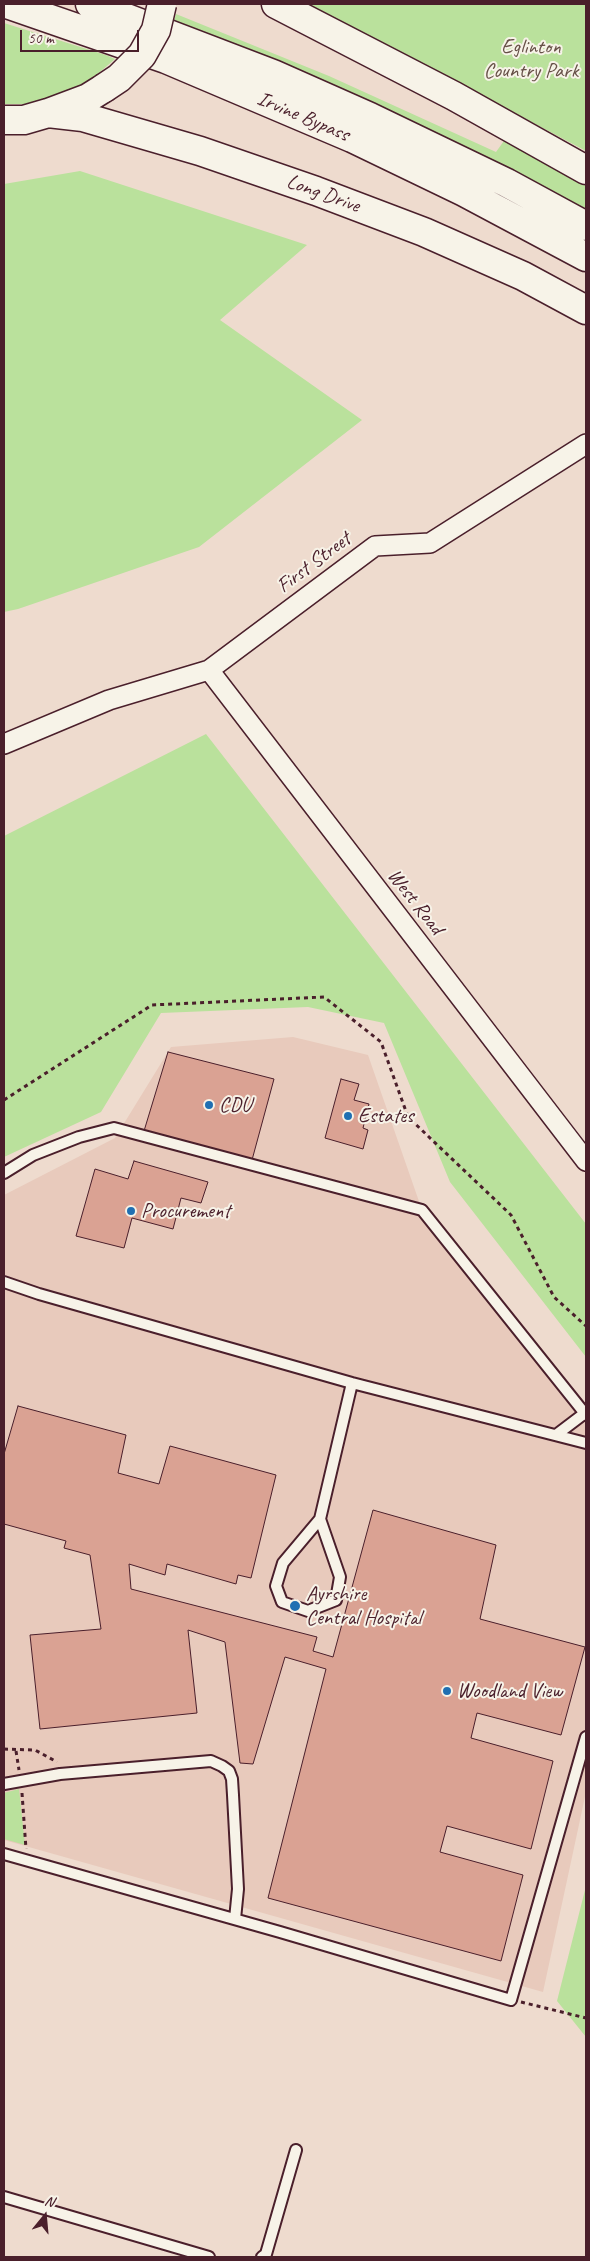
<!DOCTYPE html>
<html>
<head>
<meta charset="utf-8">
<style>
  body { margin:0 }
  #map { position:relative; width:590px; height:2261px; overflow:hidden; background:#eedbce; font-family:Caveat,sans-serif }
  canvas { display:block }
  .frame { position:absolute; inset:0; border:5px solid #4a1f2b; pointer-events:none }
  .north { position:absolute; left:20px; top:2191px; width:50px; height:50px; -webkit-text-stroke:4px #f7f3e8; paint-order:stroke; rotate:17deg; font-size:14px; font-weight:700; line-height:20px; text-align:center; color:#4a1f2b }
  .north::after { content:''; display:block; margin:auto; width:18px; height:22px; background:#4a1f2b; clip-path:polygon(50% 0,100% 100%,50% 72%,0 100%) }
  .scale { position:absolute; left:20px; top:30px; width:119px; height:22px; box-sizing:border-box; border:2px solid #4a1f2b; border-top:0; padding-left:6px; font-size:15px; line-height:18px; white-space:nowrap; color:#4a1f2b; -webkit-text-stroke:4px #f7f3e8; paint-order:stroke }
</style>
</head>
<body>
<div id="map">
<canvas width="590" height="2261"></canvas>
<div class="frame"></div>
<div class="north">N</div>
<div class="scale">50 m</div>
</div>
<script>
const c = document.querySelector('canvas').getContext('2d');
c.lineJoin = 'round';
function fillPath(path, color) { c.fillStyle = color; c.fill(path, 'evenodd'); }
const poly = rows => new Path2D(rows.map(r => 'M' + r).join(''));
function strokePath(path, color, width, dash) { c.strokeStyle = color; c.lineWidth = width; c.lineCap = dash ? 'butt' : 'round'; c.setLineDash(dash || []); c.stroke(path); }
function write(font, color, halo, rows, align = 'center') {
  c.font = font + ' Caveat,sans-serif'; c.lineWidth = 4; c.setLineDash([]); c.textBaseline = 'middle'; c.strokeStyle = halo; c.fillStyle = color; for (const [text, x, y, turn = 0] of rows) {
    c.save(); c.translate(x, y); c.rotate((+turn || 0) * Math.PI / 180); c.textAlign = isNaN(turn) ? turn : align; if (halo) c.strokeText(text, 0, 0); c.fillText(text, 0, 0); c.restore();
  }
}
fillPath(poly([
  [293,1037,368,1055,422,1210,586,1421,586,1792,543,1992,4,1840,4,1195,115,1138,171,1047]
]), '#e8cabc');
fillPath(poly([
  [308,4,586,4,586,151,371,37],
  [176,14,329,76,496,152,506,138,586,185,586,210,555,192,324,84,236,45,174,21],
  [4,23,106,55,115,59,87,83,59,94,25,104,4,104],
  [80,171,307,245,220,320,362,420,199,547,18,609,4,612,4,184],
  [206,734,586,1224,586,1357,450,1182,384,1023,308,1007,161,1013,101,1112,4,1157,4,836],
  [19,1789,25,1845,4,1839,4,1793],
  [586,1886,586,2037,557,2001]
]), '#bae19c');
const building = poly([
  [168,1052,274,1079,252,1160,144,1131,168,1052],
  [341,1079,359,1084,354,1100,369,1104,363,1128,368,1130,363,1149,325,1138,341,1079],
  [134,1161,208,1182,201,1203,181,1198,173,1229,132,1218,124,1248,76,1236,95,1169,128,1179,134,1161],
  [18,1406,126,1435,118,1473,159,1484,170,1446,276,1475,251,1578,238,1575,236,1584,167,1564,165,1575,129,1564,131,1589,317,1637,313,1651,333,1657,373,1510,496,1545,480,1619,585,1647,561,1735,477,1713,471,1738,553,1761,531,1849,447,1826,440,1852,523,1875,501,1961,268,1898,326,1669,285,1657,253,1764,240,1763,225,1642,188,1630,197,1713,40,1729,30,1635,101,1629,90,1555,64,1548,66,1541,4,1524,4,1454,18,1406]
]);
fillPath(building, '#daa293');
strokePath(building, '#4a1f2b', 1);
const service = poly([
  [4,1173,33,1155,79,1137,114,1128,422,1210,586,1415],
  [4,1282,39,1294,352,1383,586,1443],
  [556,1435,585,1413],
  [320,1519,340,1577,336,1600,308,1611,282,1602,276,1586,283,1563,320,1519,352,1383],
  [4,1784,60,1774,211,1761,222,1766,229,1771,232,1779,233,1795,238,1889,235,1919],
  [4,1854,280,1932,511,2000,586,1737],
  [4,2197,209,2257],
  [262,2257,266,2254,296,2150]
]);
const minor = poly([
  [209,670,586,1161],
  [4,744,109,700,209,670,375,546,430,543,586,444]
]);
const primary = poly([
  [276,4,454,96,586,170],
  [48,113,83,117,200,151,316,191,424,232,523,276,586,310],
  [4,120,24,120,48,113,88,98,104,88]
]);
const trunk = poly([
  [7,4,166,59,352,138,464,192,586,257],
  [90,4,273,74,370,117,507,183,586,226]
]);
strokePath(service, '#4a1f2b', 14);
strokePath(minor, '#4a1f2b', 22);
strokePath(primary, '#4a1f2b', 31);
strokePath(trunk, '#4a1f2b', 31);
strokePath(poly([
  [4,1100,152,1005,324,997,381,1042,408,1117,511,1215,554,1297,586,1326],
  [4,1749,35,1750,57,1762],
  [16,1751,19,1770],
  [22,1793,26,1849],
  [521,2002,586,2018]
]), '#4a1f2b', 3, [4, 4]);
strokePath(service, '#f7f3e8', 10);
strokePath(minor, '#f7f3e8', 19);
strokePath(primary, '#f7f3e8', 28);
strokePath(trunk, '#f7f3e8', 28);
const primaryBridge = poly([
  [104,88,119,78,142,55,156,30,162,4]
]);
strokePath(primaryBridge, '#4a1f2b', 31, []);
strokePath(primaryBridge, '#f7f3e8', 28);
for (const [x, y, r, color] of [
  [209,1105,5,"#1f6fb2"],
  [348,1116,5,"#1f6fb2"],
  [131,1211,5,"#1f6fb2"],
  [295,1606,6,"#1f6fb2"],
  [447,1691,5,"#1f6fb2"]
]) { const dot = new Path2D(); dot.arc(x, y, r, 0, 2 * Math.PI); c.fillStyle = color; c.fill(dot); strokePath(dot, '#f7f3e8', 2); }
write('21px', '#665047', '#f7f3e8', [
  ["Eglinton",531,47],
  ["Country Park",531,71]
]);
write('21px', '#4a1f2b', '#f7f3e8', [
  ["Irvine Bypass",303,117,23],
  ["Long Drive",323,194,20],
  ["First Street",314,563,-37],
  ["West Road",415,902,52]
]);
write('21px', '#4a1f2b', '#f7f3e8', [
  ["CDU",219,1105],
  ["Estates",358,1116],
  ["Procurement",141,1211],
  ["Ayrshire",306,1594],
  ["Central Hospital",306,1618],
  ["Woodland View",457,1691]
], 'left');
</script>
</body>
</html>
